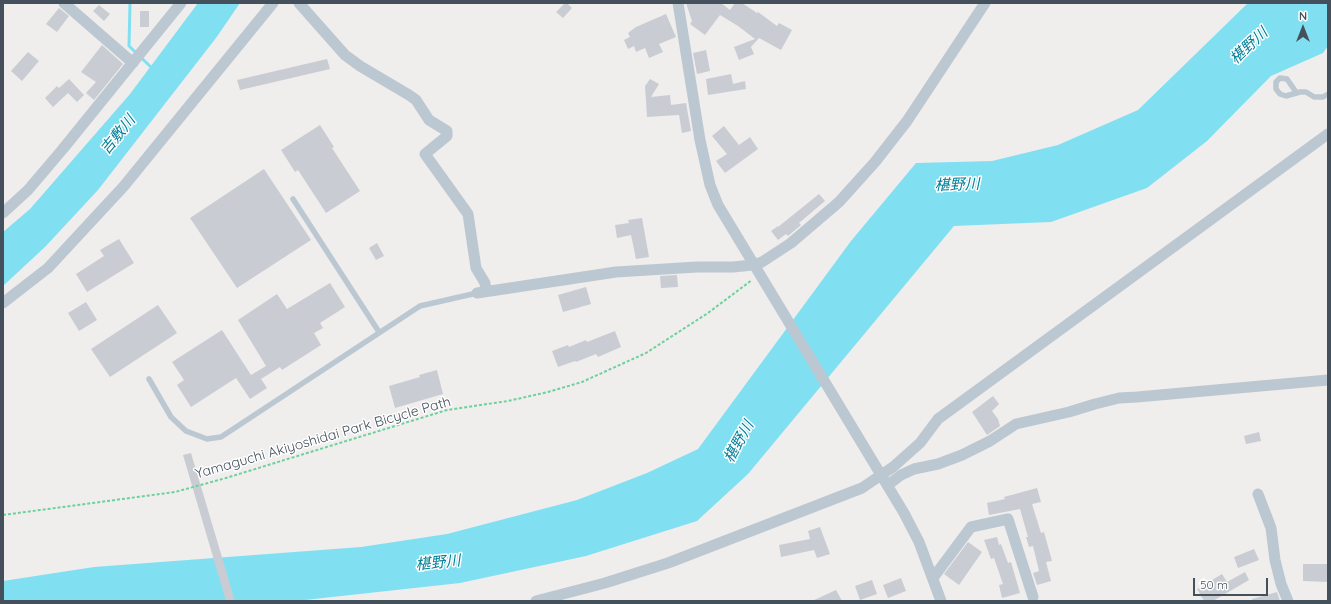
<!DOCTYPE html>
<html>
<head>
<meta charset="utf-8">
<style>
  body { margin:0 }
  #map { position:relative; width:1331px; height:604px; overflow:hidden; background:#f0eded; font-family:Quicksand,sans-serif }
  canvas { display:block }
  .frame { position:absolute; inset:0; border:4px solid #44515c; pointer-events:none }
  .north { position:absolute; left:1283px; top:8px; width:40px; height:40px; -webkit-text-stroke:3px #fff; paint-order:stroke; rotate:0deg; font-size:11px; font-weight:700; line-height:16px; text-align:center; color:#44515c }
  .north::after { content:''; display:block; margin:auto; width:14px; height:18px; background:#44515c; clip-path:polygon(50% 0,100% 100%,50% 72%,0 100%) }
  .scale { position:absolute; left:1193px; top:578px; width:75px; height:18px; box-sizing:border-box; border:2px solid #44515c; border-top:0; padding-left:5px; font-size:12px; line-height:14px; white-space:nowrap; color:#44515c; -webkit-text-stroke:3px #fff; paint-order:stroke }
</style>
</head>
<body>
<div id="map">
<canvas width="1331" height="604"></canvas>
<div class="frame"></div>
<div class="north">N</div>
<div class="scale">50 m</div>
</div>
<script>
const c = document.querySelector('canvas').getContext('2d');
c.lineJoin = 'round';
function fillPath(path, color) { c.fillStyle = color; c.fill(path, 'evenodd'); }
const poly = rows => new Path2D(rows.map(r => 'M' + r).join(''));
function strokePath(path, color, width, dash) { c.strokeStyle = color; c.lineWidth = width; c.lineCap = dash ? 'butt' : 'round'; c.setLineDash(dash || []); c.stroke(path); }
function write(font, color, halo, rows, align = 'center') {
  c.font = font + ' Quicksand,"Noto Sans JP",sans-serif'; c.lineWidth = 3; c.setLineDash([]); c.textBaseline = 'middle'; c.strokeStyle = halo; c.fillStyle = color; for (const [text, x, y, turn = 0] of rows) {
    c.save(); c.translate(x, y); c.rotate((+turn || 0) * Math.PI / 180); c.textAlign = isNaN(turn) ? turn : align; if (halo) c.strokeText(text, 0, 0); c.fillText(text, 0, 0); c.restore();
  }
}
fillPath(poly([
  [198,3,240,3,216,38,98,190,45,247,3,286,3,232,30,209,130,94],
  [1248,3,1328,3,1328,46,1323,53,1271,76,1207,141,1147,188,1051,222,954,226,748,474,697,521,586,556,460,583,296,601,3,601,3,581,94,567,361,547,447,534,577,500,647,473,698,449,851,241,916,163,992,161,1058,145,1138,110]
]), '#80e0f2');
strokePath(poly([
  [130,3,129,46,153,69]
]), '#80e0f2', 3);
fillPath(poly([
  [565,3,567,3,572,8,563,18,556,12],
  [686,3,721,3,730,10,735,3,742,3,757,13,758,12,777,26,779,23,792,30,781,50,759,38,751,47,754,54,739,60,734,47,755,39,738,26,720,15,705,35,690,24,692,21],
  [99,5,110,14,104,21,93,11],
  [59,8,69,16,57,32,46,24],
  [140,11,149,11,149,27,140,27],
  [666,14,676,37,659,44,663,52,649,58,645,48,636,52,634,46,628,49,624,40,630,37,628,33,636,27],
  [102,45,123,64,94,100,86,93,96,82,81,72],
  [706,50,710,71,697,74,693,53],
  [28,52,39,61,22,81,11,71],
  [327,59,330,69,240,90,237,80],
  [731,74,733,84,745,81,746,89,708,95,706,79],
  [69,79,84,95,77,102,68,93,53,107,45,98,57,86,59,88],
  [650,79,659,84,651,97,670,95,671,105,686,103,691,131,682,133,679,115,647,117,645,86],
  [320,125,334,147,332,148,360,191,326,213,298,170,295,172,281,150],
  [724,126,739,145,750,137,758,149,725,173,716,161,727,154,712,136],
  [264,169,311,240,237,288,190,218],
  [819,194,825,201,799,223,801,225,788,236,786,234,778,240,771,231,778,226,778,227],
  [642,218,649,257,636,259,631,235,617,238,615,225,629,223,628,220],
  [119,239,134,263,87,292,76,274,104,256,100,250],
  [377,243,384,256,376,260,369,248],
  [677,275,678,287,661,288,660,276],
  [330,283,345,307,320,323,323,328,314,333,321,345,282,370,280,367,261,379,267,388,250,399,236,378,191,407,177,385,184,380,172,362,222,330,251,375,266,366,238,320,277,294,287,309],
  [586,287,591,304,563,312,558,295],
  [86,302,97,320,79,331,68,313],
  [158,305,177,333,110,377,91,349],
  [615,331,621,347,598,357,596,354,576,362,575,361,558,367,552,351,568,345,569,347,586,340,587,342],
  [437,370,443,394,395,408,389,386,420,377,419,375],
  [993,396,999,404,992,411,998,419,1000,426,987,435,972,412],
  [1259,432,1261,441,1246,444,1244,436],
  [191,453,235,601,226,601,183,455],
  [1037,488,1041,502,1032,504,1041,533,1044,532,1052,561,1046,562,1051,581,1037,585,1033,573,1039,571,1033,546,1029,547,1026,537,1028,537,1020,509,989,515,987,503,1005,499,1004,497],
  [820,527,830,554,817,558,814,550,781,557,779,545,810,539,808,531],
  [997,537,999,545,1001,544,1008,563,1011,562,1020,593,1002,598,999,585,1003,584,994,558,991,559,984,540],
  [968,542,982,552,959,585,944,574],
  [1254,549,1259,560,1238,568,1234,557],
  [1303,564,1328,564,1328,582,1303,581],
  [1245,572,1249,580,1213,601,1204,601,1197,589,1222,574,1227,582],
  [901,578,906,591,888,598,883,585],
  [872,580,877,594,860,600,855,586],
  [836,590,842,601,812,601],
  [1277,592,1280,601,1252,601,1252,599]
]), '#c9ccd2');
strokePath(poly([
  [3,515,175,492,226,478,447,410,508,401,548,392,582,382,646,353,708,313,752,280]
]), '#6cd29b', 2, [3, 2]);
strokePath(poly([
  [1296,92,1287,79,1280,78,1276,82,1276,89,1280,94,1286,96,1300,92,1306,92,1314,97,1323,97,1328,94],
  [293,199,379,332],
  [149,379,171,417,186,431,207,439,221,437,420,306,477,293]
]), '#bcc8d1', 5.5);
strokePath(poly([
  [64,3,133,63],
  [299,3,345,55,360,66,409,95,416,100,429,120,447,131,447,136,425,154,468,214,476,268,485,283,486,291],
  [678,3,700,140,710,185,718,205,904,513,919,542,941,601],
  [3,213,28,190,62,150,181,3],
  [477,293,616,272,697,267,733,267,753,265,762,262,791,243,839,202,875,162,907,121,985,3],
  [3,303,48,268,124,186,273,3],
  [888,485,901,475,914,469,938,464,962,455,990,441,1016,424,1069,412,1095,404,1119,398,1137,397,1328,380],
  [1258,494,1271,528,1275,560,1281,584,1288,601],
  [933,578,971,527,1008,519,1033,597],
  [536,601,605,583,668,563,862,488,893,467,920,443,938,419,1328,134]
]), '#bcc8d1', 11);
write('14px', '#44515c', '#fff', [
  ["Yamaguchi Akiyoshidai Park Bicycle Path",323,438,-16]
]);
write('italic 15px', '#038099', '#fff', [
  ["椹野川",1249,46,-43],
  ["吉敷川",118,135,-51],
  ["椹野川",957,185,-2],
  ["椹野川",739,442,-61],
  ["椹野川",438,563,-6]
]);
</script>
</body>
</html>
